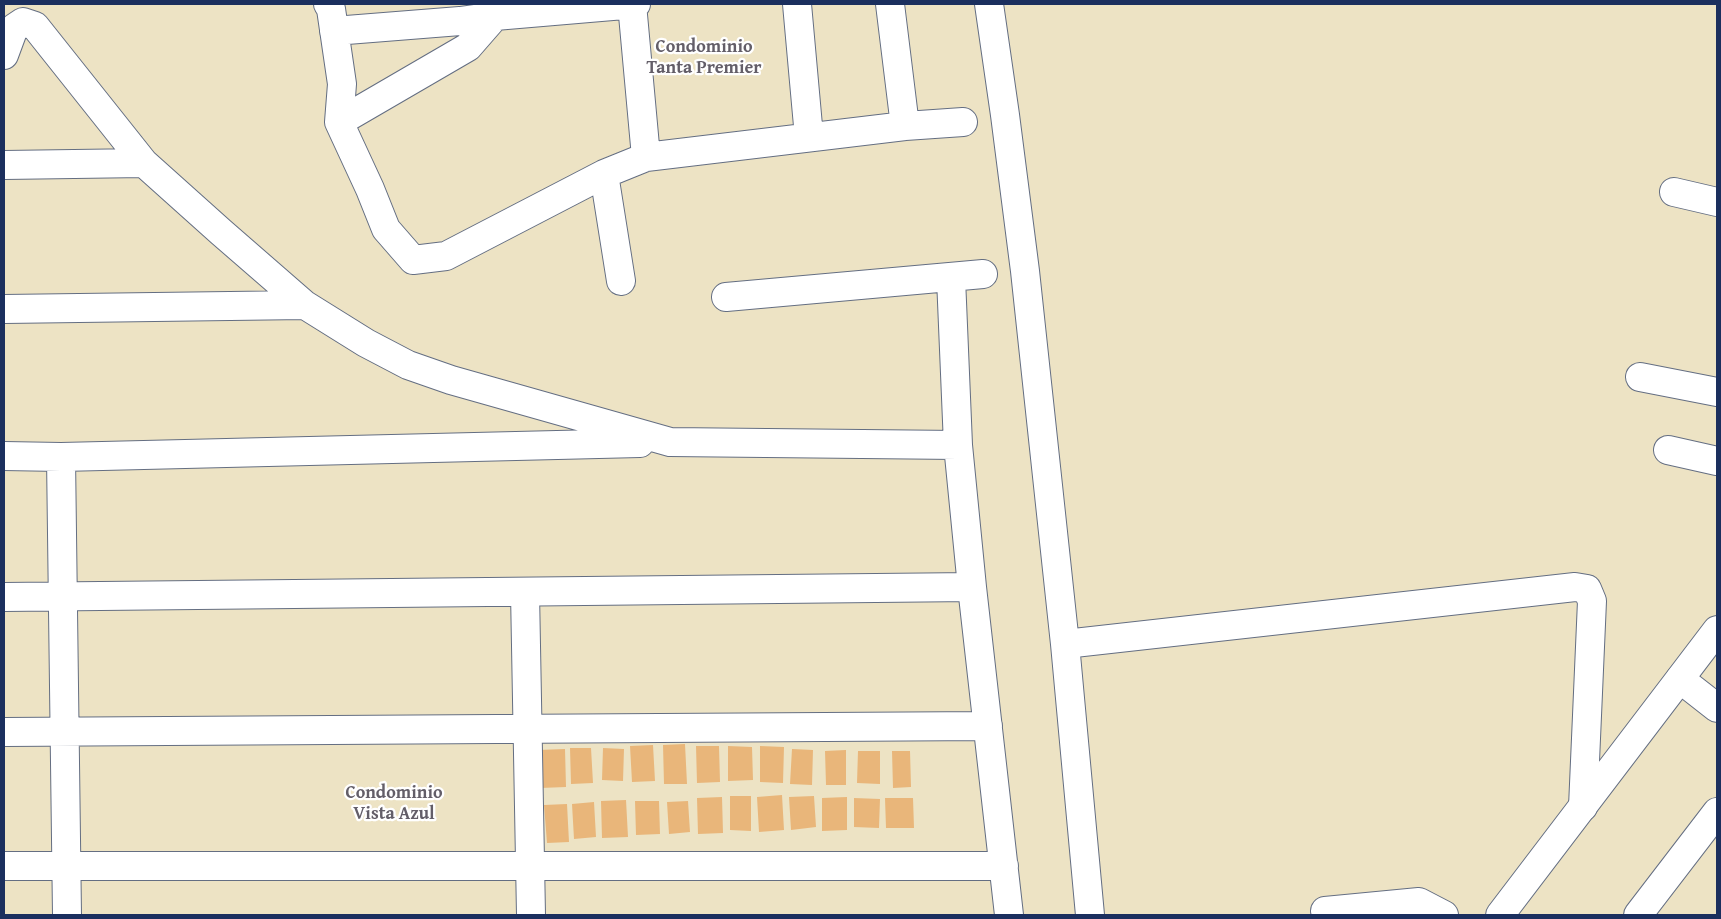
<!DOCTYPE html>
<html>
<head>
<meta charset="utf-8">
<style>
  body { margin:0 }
  #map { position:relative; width:1721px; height:919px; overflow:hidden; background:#ede3c4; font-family:"Gentium Book Plus",serif }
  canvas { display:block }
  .frame { position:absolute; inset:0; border:5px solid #1b2f5e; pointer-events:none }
</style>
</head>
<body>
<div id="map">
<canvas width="1721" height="919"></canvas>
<div class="frame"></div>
</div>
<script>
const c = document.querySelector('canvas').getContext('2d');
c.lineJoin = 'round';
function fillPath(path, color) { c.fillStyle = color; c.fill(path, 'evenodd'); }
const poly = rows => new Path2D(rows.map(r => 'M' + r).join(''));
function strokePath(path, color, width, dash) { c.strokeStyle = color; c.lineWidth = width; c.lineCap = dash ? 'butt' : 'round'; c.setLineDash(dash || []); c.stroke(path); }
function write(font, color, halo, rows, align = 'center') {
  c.font = font + ' "Gentium Book Plus",serif'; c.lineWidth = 4.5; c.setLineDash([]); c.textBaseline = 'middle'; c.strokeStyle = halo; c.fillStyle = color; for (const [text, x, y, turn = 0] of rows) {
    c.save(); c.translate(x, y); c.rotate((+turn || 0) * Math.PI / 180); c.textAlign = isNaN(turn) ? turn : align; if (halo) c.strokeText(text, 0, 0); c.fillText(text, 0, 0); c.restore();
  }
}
fillPath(poly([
  [685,744,687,784,664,784,663,745],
  [653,745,655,781,632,782,630,746],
  [696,746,719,746,720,782,697,783],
  [728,746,752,747,753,780,728,781],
  [760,746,784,747,783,783,760,782],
  [570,748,591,748,593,783,571,784],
  [603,748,624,749,623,781,602,780],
  [565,749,566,787,540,788,538,750],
  [792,749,813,750,812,785,790,784],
  [846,750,846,785,826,785,825,751],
  [858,751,880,751,880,784,857,783],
  [892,751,910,751,911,787,893,788],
  [782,795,784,830,759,832,757,797],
  [730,796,751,796,751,831,730,830],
  [814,796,816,827,791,830,789,797],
  [722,797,723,833,698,834,697,798],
  [847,797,847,830,822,831,822,798],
  [854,798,880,799,879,828,854,827],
  [885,798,913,798,914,828,886,828],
  [626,800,628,837,602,838,601,801],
  [635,801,659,801,660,834,636,835],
  [688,801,690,832,669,834,667,802],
  [594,802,596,837,574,839,572,804],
  [567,804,569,842,547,843,544,805]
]), '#e9b67a');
const minor = poly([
  [328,4,331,9,342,84,339,122,370,189,386,229,413,260,446,256,604,174,646,157,905,126,963,122],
  [632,4,646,157],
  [797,4,809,137],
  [890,4,905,126],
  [989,4,1005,115,1025,271,1065,644,1090,915],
  [334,31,460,21,495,16,636,4],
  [4,55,14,28,23,22,35,26,144,163,221,232,305,305,366,343,408,365,451,380,670,442,958,445],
  [339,122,468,47,495,16,498,8],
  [4,165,144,163],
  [604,174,621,281],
  [1674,192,1717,202],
  [951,278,958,445,972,587,1009,915],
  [726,297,983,274],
  [4,309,305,305],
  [1640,377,1717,392],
  [1668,450,1717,461],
  [4,456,61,457,640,443],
  [61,457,67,915],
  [525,592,531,915],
  [4,597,972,587],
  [1065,644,1575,587,1587,589,1592,601,1583,807],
  [1680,679,1717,708],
  [4,732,988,726],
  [4,866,1004,866],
  [1325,911,1419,902,1444,915],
  [1638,915,1717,812]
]);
const major = poly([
  [1500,915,1717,630]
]);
strokePath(minor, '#646e82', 30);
strokePath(major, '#646e82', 30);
strokePath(minor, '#fff', 28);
strokePath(major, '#fff', 28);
write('bold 18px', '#635e68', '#fff', [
  ["Condominio",704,47],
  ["Tanta Premier",704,68],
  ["Condominio",394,793],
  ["Vista Azul",394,814]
]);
</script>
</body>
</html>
